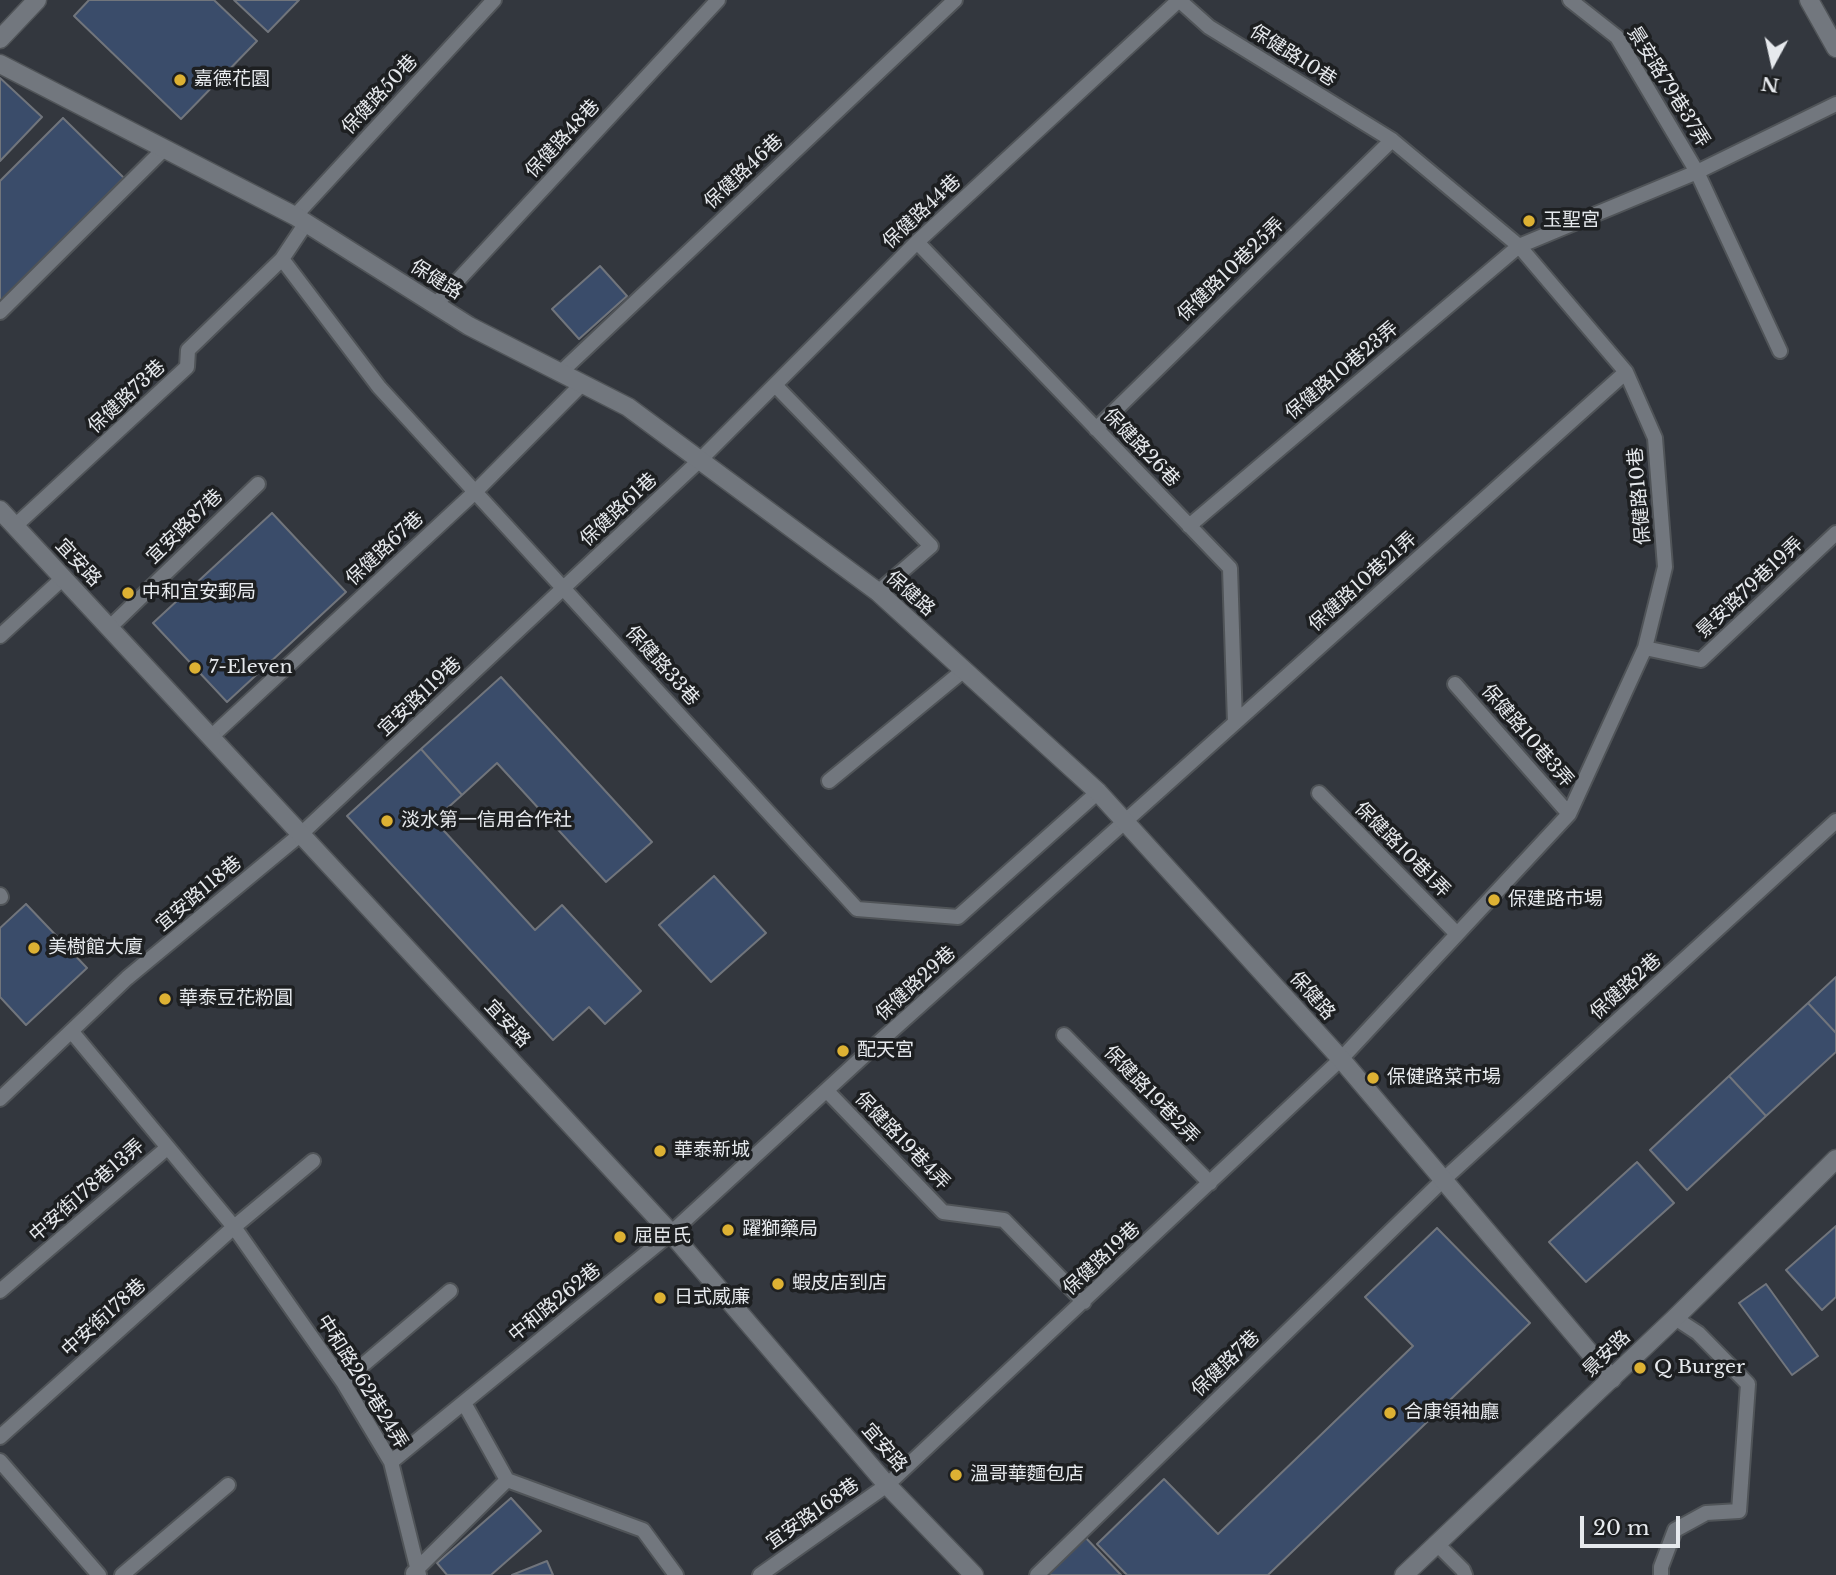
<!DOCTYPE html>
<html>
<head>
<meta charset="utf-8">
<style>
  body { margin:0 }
  #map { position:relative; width:1836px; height:1575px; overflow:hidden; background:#33373e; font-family:"Libre Baskerville",serif }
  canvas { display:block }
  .north { position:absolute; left:1738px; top:28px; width:70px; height:70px; -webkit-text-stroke:5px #1d1f21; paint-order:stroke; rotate:188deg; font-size:19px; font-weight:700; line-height:28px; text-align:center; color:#e6e9ed }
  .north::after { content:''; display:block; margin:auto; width:24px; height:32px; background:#e6e9ed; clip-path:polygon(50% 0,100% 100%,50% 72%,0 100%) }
  .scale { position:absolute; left:1580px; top:1516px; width:100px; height:32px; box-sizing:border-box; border:4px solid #e6e9ed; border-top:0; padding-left:9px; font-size:21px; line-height:24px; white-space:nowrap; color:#e6e9ed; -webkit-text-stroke:5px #1d1f21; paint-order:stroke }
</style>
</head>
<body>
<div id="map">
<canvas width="1836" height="1575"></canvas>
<div class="north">N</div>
<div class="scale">20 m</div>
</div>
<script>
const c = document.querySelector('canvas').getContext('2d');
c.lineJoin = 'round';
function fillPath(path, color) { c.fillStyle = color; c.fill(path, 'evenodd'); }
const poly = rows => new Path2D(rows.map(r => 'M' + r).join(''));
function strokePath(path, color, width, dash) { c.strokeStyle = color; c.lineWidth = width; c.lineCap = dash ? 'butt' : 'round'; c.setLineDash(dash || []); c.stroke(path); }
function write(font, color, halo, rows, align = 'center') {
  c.font = font + ' "Libre Baskerville","Noto Sans TC",serif'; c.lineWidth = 7; c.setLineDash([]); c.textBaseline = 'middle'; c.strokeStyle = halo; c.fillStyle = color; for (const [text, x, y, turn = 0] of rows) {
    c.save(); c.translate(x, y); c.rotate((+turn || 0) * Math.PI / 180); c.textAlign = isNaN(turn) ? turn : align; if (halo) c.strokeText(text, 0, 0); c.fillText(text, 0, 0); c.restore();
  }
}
const building = poly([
  [89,0,214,0,257,41,181,119,74,16,89,0],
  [234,0,299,0,268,32,234,0],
  [0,78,42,117,0,161,0,78],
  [63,118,124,178,0,303,0,181,63,118],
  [600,266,627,296,579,339,552,309,600,266],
  [272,513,346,592,227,702,153,623,272,513],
  [501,677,652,842,606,882,497,763,462,795,421,749,501,677],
  [421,749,462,795,434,820,535,930,562,905,641,991,605,1024,589,1007,553,1040,347,816,421,749],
  [714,876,766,933,711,982,659,925,714,876],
  [26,904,87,968,26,1025,0,997,0,928,26,904],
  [1836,977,1836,1033,1808,1003,1836,977],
  [1808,1003,1836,1033,1836,1052,1766,1116,1729,1076,1808,1003],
  [1729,1076,1766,1116,1687,1190,1650,1150,1729,1076],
  [1637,1162,1674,1203,1586,1282,1549,1242,1637,1162],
  [1836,1226,1836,1297,1822,1310,1786,1270,1836,1226],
  [1437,1228,1530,1323,1268,1575,1127,1575,1097,1544,1164,1479,1218,1534,1413,1346,1365,1297,1437,1228],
  [1766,1284,1818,1356,1792,1375,1739,1303,1766,1284],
  [511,1498,541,1531,491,1575,447,1575,437,1563,511,1498],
  [1084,1536,1121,1575,1041,1575,1084,1536],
  [547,1561,553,1575,512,1575,547,1561]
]);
fillPath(building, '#3a4c6a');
strokePath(building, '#71757c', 2);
const lane = poly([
  [1570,0,1617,37,1697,172,1780,351],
  [295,216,494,0],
  [306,223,282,259,379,387,857,909,958,917,1098,792],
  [917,242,1230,568,1235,723],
  [435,305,718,0],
  [0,312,165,148],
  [560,373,955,0],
  [775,385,931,546,878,592],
  [1096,429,1392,140],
  [15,526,187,367,188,350,282,259],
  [1189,526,1519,246,1697,172,1836,104],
  [109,628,258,484],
  [0,636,63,578],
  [1645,648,1701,660,1836,533],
  [1455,684,1569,814],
  [211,737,475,492,582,384],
  [829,781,964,670],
  [1319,793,1457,934],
  [0,895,1,897],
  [72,1032,234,1227,343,1382,391,1462,419,1575],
  [1064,1035,1210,1183],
  [827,1091,943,1212,1004,1220,1084,1302],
  [0,1099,127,978,301,834,700,460,917,242,1179,0],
  [0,1291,167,1148],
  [343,1382,450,1291],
  [464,1403,507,1480,643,1530,676,1575],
  [0,1437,234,1227,313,1161],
  [0,1461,99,1575],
  [391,1462,671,1233,868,1052,1626,372],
  [1436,1543,1463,1570,1465,1575],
  [413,1573,507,1480],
  [122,1575,228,1485],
  [760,1575,887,1485,1341,1059,1569,814,1645,648,1665,567,1655,438,1626,372,1519,246,1392,140,1209,27,1179,0],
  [1037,1575,1442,1181,1836,821],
  [1661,1575,1661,1567,1675,1530,1706,1513,1739,1511,1748,1384,1698,1333,1675,1318]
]);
const street = poly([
  [1809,0,1836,48],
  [0,39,37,0],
  [0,64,295,216,469,326,628,407,878,592,1098,792,1341,1059,1612,1379],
  [0,510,671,1233,887,1485,974,1575]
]);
const secondary = poly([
  [1404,1575,1675,1318,1836,1159]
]);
strokePath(lane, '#505458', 18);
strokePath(street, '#505458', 21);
strokePath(secondary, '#505458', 21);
strokePath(lane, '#72777e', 14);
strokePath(street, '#72777e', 18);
strokePath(secondary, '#72777e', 18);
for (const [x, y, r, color] of [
  [180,80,7,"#ddb133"],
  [1529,221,7,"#ddb133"],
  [128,593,7,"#ddb133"],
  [195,668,7,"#ddb133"],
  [387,821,7,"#ddb133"],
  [1494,900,7,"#ddb133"],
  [34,948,7,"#ddb133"],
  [165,999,7,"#ddb133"],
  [843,1051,7,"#ddb133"],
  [1373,1078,7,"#ddb133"],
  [660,1151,7,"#ddb133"],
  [728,1230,7,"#ddb133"],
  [620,1237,7,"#ddb133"],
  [778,1284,7,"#ddb133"],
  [660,1298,7,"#ddb133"],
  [1640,1368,7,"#ddb133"],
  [1390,1413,7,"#ddb133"],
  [956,1475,7,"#ddb133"]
]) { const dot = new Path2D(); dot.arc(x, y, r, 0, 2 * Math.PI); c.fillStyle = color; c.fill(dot); strokePath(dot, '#1d1f21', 2.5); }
write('19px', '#e6e9ed', '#1d1f21', [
  ["保健路10巷",1293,56,32],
  ["景安路79巷37弄",1668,87,58],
  ["保健路50巷",380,95,-47],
  ["保健路48巷",563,139,-47],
  ["保健路46巷",744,172,-43],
  ["保健路44巷",922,212,-43],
  ["保健路10巷25弄",1231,270,-44],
  ["保健路",436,280,32],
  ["保健路10巷23弄",1342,371,-40],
  ["保健路73巷",127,397,-43],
  ["保健路26巷",1141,448,46],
  ["保健路10巷",1640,496,-95],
  ["保健路61巷",619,510,-43],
  ["宜安路87巷",185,527,-44],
  ["保健路67巷",385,549,-43],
  ["宜安路",78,563,47],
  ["保健路10巷21弄",1363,582,-42],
  ["景安路79巷19弄",1750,588,-43],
  ["保健路",910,594,41],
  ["保健路33巷",662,666,48],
  ["宜安路119巷",420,697,-43],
  ["保健路10巷3弄",1527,736,49],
  ["保健路10巷1弄",1402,850,45],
  ["宜安路118巷",199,894,-40],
  ["保健路29巷",916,984,-42],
  ["保健路2巷",1626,987,-42],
  ["保健路",1312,996,48],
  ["宜安路",507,1024,47],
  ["保健路19巷2弄",1151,1095,46],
  ["保健路19巷4弄",902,1141,46],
  ["中安街178巷13弄",87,1191,-41],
  ["保健路19巷",1102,1259,-43],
  ["中和路262巷",555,1303,-39],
  ["中安街178巷",104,1318,-42],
  ["景安路",1607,1354,-44],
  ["保健路7巷",1226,1364,-44],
  ["中和路262巷24弄",362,1382,58],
  ["宜安路",884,1448,49],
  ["宜安路168巷",813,1514,-35]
]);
write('19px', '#e6e9ed', '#1d1f21', [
  ["嘉德花園",194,80],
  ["玉聖宮",1543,221],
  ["中和宜安郵局",142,593],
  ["7-Eleven",209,668],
  ["淡水第一信用合作社",401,821],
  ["保建路市場",1508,900],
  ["美樹館大廈",48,948],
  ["華泰豆花粉圓",179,999],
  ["配天宮",857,1051],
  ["保健路菜市場",1387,1078],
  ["華泰新城",674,1151],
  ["躍獅藥局",742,1230],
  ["屈臣氏",634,1237],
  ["蝦皮店到店",792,1284],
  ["日式威廉",674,1298],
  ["Q Burger",1654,1368],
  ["合康領袖廳",1404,1413],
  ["溫哥華麵包店",970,1475]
], 'left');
</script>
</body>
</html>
